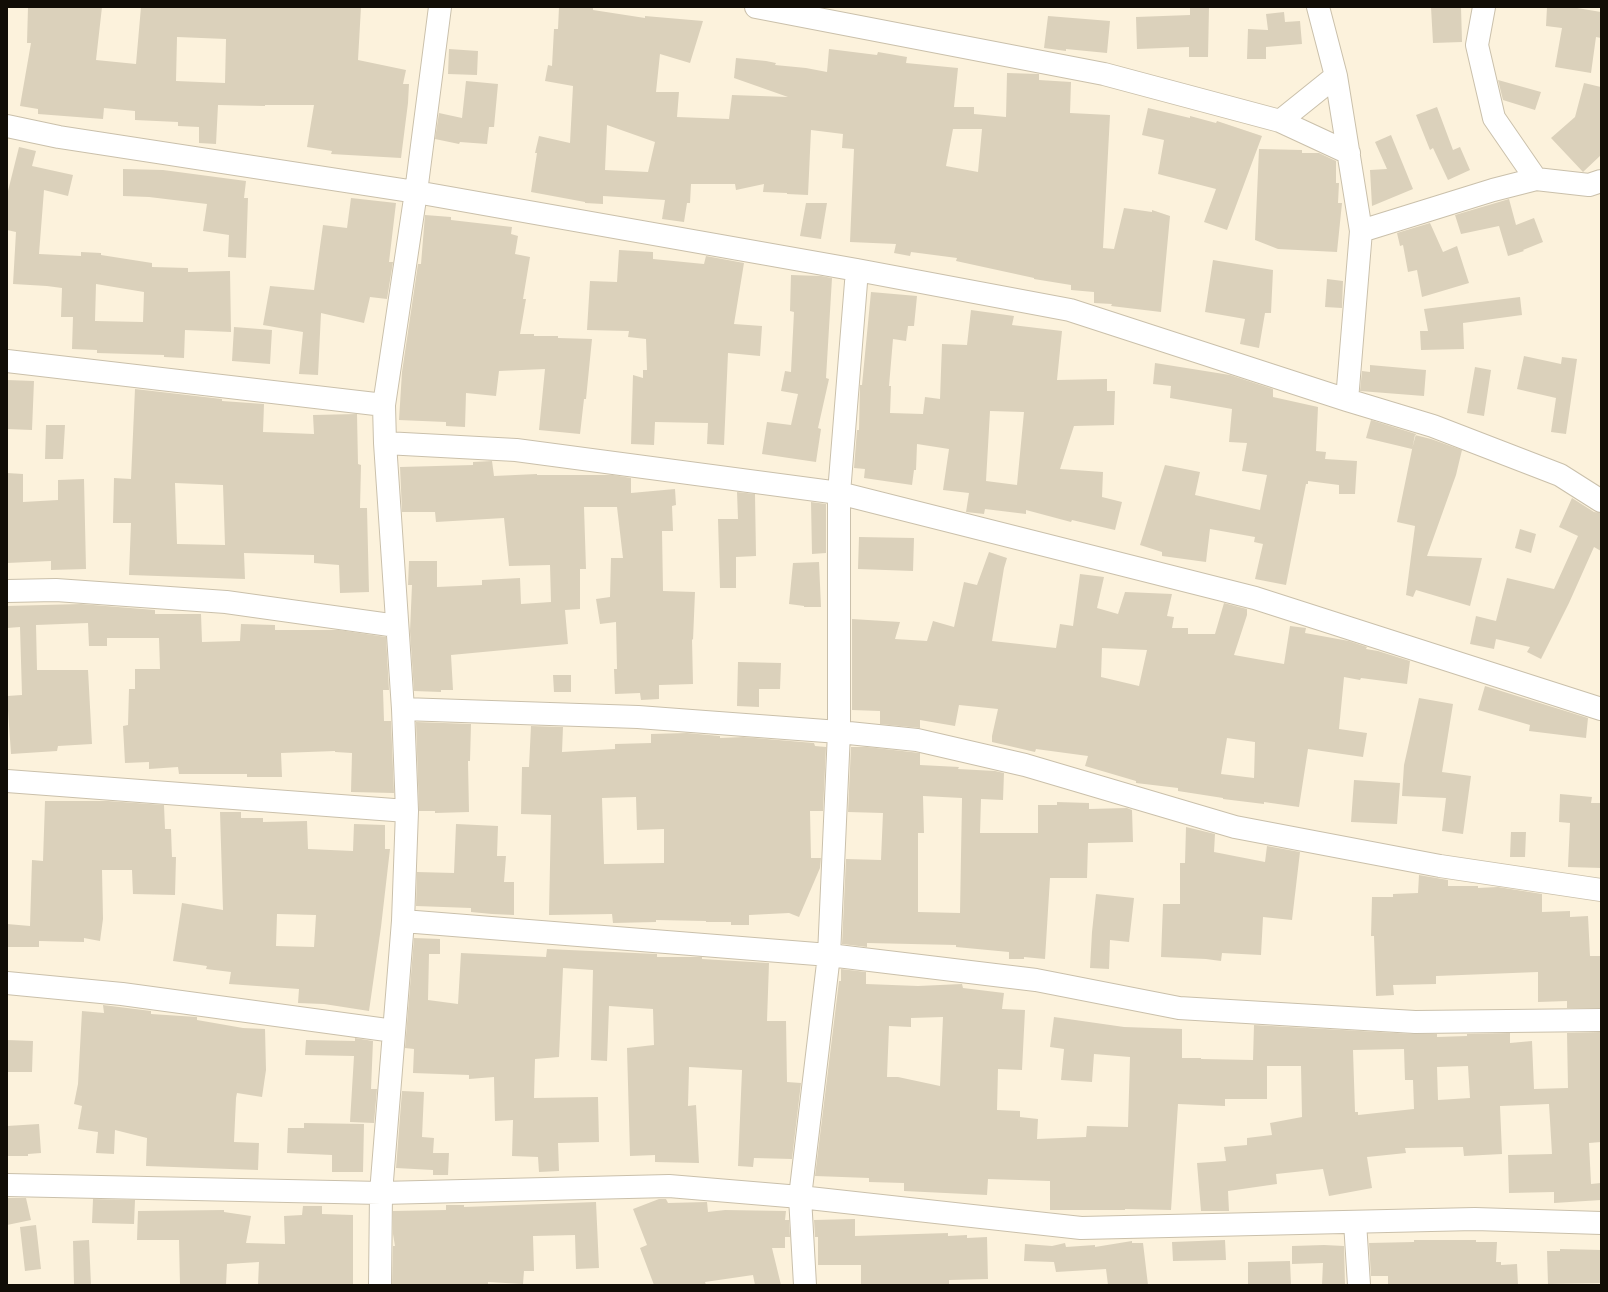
<!DOCTYPE html>
<html>
<head>
<meta charset="utf-8">
<style>
  body { margin:0 }
  #map { position:relative; width:1608px; height:1292px; overflow:hidden; background:#fcf2dc; font-family:Barlow,sans-serif }
  canvas { display:block }
  .frame { position:absolute; inset:0; border:8px solid #110d06; pointer-events:none }
</style>
</head>
<body>
<div id="map">
<canvas width="1608" height="1292"></canvas>
<div class="frame"></div>
</div>
<script>
const c = document.querySelector('canvas').getContext('2d');
c.lineJoin = 'round';
function fillPath(path, color) { c.fillStyle = color; c.fill(path, 'evenodd'); }
const poly = rows => new Path2D(rows.map(r => 'M' + r).join(''));
function strokePath(path, color, width, dash) { c.strokeStyle = color; c.lineWidth = width; c.lineCap = dash ? 'butt' : 'round'; c.setLineDash(dash || []); c.stroke(path); }
fillPath(poly([
  [28,7,102,7,96,60,136,64,141,7,361,7,358,60,406,70,403,84,409,84,408,103,401,158,331,154,332,151,307,147,314,105,265,105,265,106,218,105,216,144,199,143,199,127,178,126,178,122,135,120,135,111,104,108,103,119,38,114,38,109,20,106,31,43,27,43],
  [177,37,226,39,225,83,176,81],
  [559,7,593,7,593,10,645,18,645,16,703,21,690,63,660,54,656,92,679,92,677,117,729,119,732,95,788,97,734,78,736,58,766,61,776,63,775,65,806,68,827,72,829,49,877,55,878,52,907,57,906,63,958,68,954,107,974,107,974,114,1006,117,1007,73,1039,74,1039,80,1071,82,1070,113,1110,115,1103,248,1114,249,1124,208,1152,212,1152,210,1170,216,1161,312,1111,306,1112,304,1094,303,1094,292,1071,290,1071,285,1034,279,1034,278,956,261,957,258,911,252,910,256,894,253,896,244,850,242,854,149,842,148,843,134,811,130,808,195,787,194,787,193,763,192,764,184,736,190,735,184,691,184,690,203,687,203,684,222,662,219,665,200,603,196,603,204,585,203,585,202,531,192,537,153,535,153,539,136,570,143,573,86,545,81,548,65,552,66,554,29,558,29],
  [607,125,655,142,648,172,605,170],
  [953,129,982,129,978,172,946,166],
  [1190,7,1209,7,1208,57,1189,57,1189,47,1137,49,1136,17,1190,15],
  [1431,7,1461,7,1462,42,1433,43],
  [1547,7,1571,7,1601,12,1601,38,1596,37,1591,73,1555,67,1562,28,1546,26],
  [1284,12,1285,22,1300,21,1302,44,1266,47,1266,59,1247,59,1248,29,1268,30,1266,14],
  [1048,16,1110,21,1107,53,1066,49,1066,51,1044,48],
  [449,49,478,51,477,75,448,74],
  [1498,80,1541,92,1535,110,1503,100],
  [466,81,498,84,494,127,489,127,487,144,460,142,459,144,435,139,439,113,462,118],
  [1584,83,1601,87,1601,155,1583,172,1551,138,1575,117],
  [1437,107,1453,150,1460,147,1470,170,1448,180,1433,148,1430,150,1416,115],
  [1148,108,1190,118,1190,116,1216,123,1217,121,1262,136,1227,230,1204,222,1216,189,1158,174,1164,140,1142,135],
  [1391,135,1413,189,1372,206,1370,170,1387,169,1375,142],
  [19,147,36,151,32,166,73,175,68,196,44,190,39,254,81,256,81,252,101,253,101,255,152,263,152,267,188,268,188,272,230,271,231,332,185,330,184,358,164,357,164,355,97,353,97,350,72,349,73,317,61,317,62,288,47,286,13,284,16,232,7,230,7,195],
  [96,284,144,292,143,322,95,321],
  [1259,149,1302,150,1302,153,1319,153,1336,161,1336,183,1339,183,1338,203,1342,203,1337,252,1278,249,1255,240],
  [123,169,163,170,246,181,244,198,248,198,246,258,228,257,229,235,203,231,207,204,149,197,123,196],
  [351,198,396,203,389,262,393,262,387,299,370,297,364,323,321,313,318,375,299,374,303,332,263,325,270,286,314,290,323,225,347,228],
  [1509,199,1516,225,1534,218,1543,242,1523,250,1524,251,1508,256,1499,226,1461,234,1455,215],
  [806,203,827,203,821,239,800,236],
  [425,215,451,217,451,220,512,227,511,234,518,236,515,254,530,257,523,299,526,299,520,334,534,334,534,336,558,336,558,338,592,339,586,399,584,399,580,434,539,430,545,369,499,371,496,396,466,393,465,427,446,426,446,422,399,420,402,372,418,264,421,264],
  [1430,223,1443,252,1457,246,1469,283,1422,297,1417,270,1408,272,1403,245,1400,246,1397,233],
  [619,250,653,252,653,259,704,264,706,256,744,263,734,324,762,326,760,356,728,353,724,445,707,444,708,423,655,422,654,445,631,444,633,375,643,378,643,370,647,370,646,339,628,337,629,331,587,330,590,281,617,282],
  [1213,260,1273,270,1271,313,1265,313,1259,348,1240,344,1245,319,1205,312],
  [791,275,821,276,832,278,826,378,829,379,818,428,821,429,816,462,762,454,767,422,791,425,798,394,781,391,785,371,791,372,794,312,790,311],
  [1327,279,1343,281,1342,308,1325,307],
  [871,292,917,296,914,326,908,326,906,341,893,339,889,386,891,386,890,413,923,414,925,397,940,399,942,344,967,345,971,310,1014,316,1012,325,1062,331,1057,380,1107,379,1107,391,1115,391,1114,425,1074,426,1060,469,1103,472,1102,497,1122,502,1115,530,1072,520,1071,522,1026,510,1026,514,985,509,984,514,966,512,969,493,943,490,949,449,917,444,916,470,914,470,912,485,864,478,865,469,854,468,857,430,859,430,860,385,862,385],
  [990,411,1024,412,1017,485,986,481],
  [1520,297,1522,315,1463,323,1464,349,1421,350,1420,331,1428,331,1424,309],
  [234,327,272,330,270,364,232,361],
  [1524,356,1561,364,1562,357,1577,359,1566,434,1551,432,1556,398,1517,389],
  [1155,363,1230,375,1273,389,1273,397,1318,407,1316,451,1326,452,1325,459,1357,461,1355,494,1339,494,1339,485,1308,481,1308,484,1306,484,1286,585,1255,579,1263,544,1254,542,1255,537,1210,529,1206,562,1162,556,1162,552,1140,545,1165,465,1200,472,1195,495,1260,510,1267,475,1242,471,1247,443,1229,442,1232,409,1170,398,1171,386,1153,384],
  [1370,365,1426,370,1424,396,1360,391,1362,371,1370,372],
  [1475,367,1491,370,1484,416,1467,413],
  [7,380,34,381,32,430,7,429],
  [135,389,222,399,222,401,264,404,263,432,314,434,313,415,357,414,358,464,361,465,360,508,367,508,369,592,340,593,339,565,314,563,314,555,244,553,245,579,129,575,131,523,113,523,114,478,131,479],
  [175,483,223,485,225,545,177,544],
  [1371,420,1416,434,1412,449,1366,438],
  [46,425,65,425,63,459,45,459],
  [1415,435,1431,439,1462,450,1456,475,1427,556,1482,558,1470,606,1416,590,1413,597,1406,595,1415,526,1397,522],
  [492,461,494,476,537,474,537,475,613,475,631,478,631,493,675,489,676,505,672,506,673,531,662,531,663,591,695,592,693,640,692,639,693,684,659,685,659,699,641,700,640,693,615,694,614,669,617,669,616,622,600,624,596,599,610,597,611,558,623,558,617,507,584,507,586,569,580,569,580,609,565,610,568,644,451,655,453,690,441,690,441,692,414,691,410,631,412,585,408,585,409,561,437,561,437,587,482,585,482,580,520,578,521,604,551,602,550,565,509,566,504,518,436,522,435,512,402,512,400,467,473,465,473,462],
  [7,473,23,474,23,502,58,500,58,480,84,479,86,569,51,570,51,561,7,563],
  [737,492,755,494,756,556,736,557,736,588,720,588,718,519,738,519],
  [1572,498,1594,512,1601,513,1601,551,1594,547,1569,603,1541,659,1527,652,1530,647,1496,639,1494,649,1470,644,1476,616,1496,621,1507,578,1554,589,1578,536,1559,527],
  [811,502,826,504,826,553,812,554],
  [1520,529,1536,534,1531,553,1515,548],
  [859,537,914,538,913,571,858,569],
  [989,552,1007,558,1004,568,992,641,1056,648,1060,624,1073,626,1080,574,1104,577,1097,608,1118,614,1125,592,1172,594,1167,616,1174,617,1172,628,1188,628,1188,634,1215,634,1224,603,1247,609,1247,615,1234,655,1284,664,1290,626,1306,628,1305,633,1349,641,1367,647,1366,649,1378,651,1410,661,1407,684,1361,678,1360,680,1344,677,1339,729,1367,733,1363,757,1308,749,1299,807,1264,802,1264,804,1223,799,1223,798,1178,791,1178,788,1136,783,1136,781,1085,766,1088,756,1036,749,1035,752,992,742,992,736,998,709,959,705,955,726,920,720,920,728,880,724,880,711,852,710,852,619,900,622,895,639,927,641,933,621,954,627,964,582,977,585],
  [1102,648,1147,650,1139,686,1101,677],
  [1227,738,1255,742,1254,778,1221,774],
  [819,562,821,607,804,607,804,606,789,604,793,563],
  [81,604,155,610,155,614,201,614,202,642,240,641,241,624,275,625,275,630,339,630,386,637,389,690,383,690,384,721,391,721,394,793,351,792,352,753,335,752,335,751,281,753,282,777,247,777,247,774,179,774,178,767,149,769,149,762,125,763,123,726,128,725,129,689,135,689,135,669,160,669,159,638,107,638,107,646,89,646,88,623,36,625,37,670,88,670,92,744,58,746,57,751,11,754,7,696,22,695,20,627,7,628,7,606],
  [738,662,781,663,780,689,759,689,759,707,737,706],
  [553,675,571,675,571,692,554,692],
  [1485,686,1588,718,1586,738,1529,731,1530,725,1478,710],
  [1419,698,1453,704,1442,772,1471,776,1463,834,1442,831,1446,798,1402,796,1404,765],
  [416,722,471,724,470,761,468,761,469,812,435,813,435,811,419,811],
  [531,726,563,727,562,752,615,749,615,744,651,743,651,734,687,733,720,736,720,738,743,737,814,743,815,746,826,747,823,811,810,811,811,858,821,858,820,868,799,917,789,913,749,915,749,925,731,925,731,922,706,922,706,921,656,920,656,922,613,923,612,914,549,915,551,815,521,814,522,767,529,767],
  [636,797,637,830,664,829,664,863,604,864,602,798],
  [851,747,867,747,920,753,920,765,959,767,958,769,995,771,1004,773,1003,800,981,799,980,833,1038,833,1038,805,1057,805,1057,802,1089,803,1089,809,1127,808,1132,810,1133,842,1088,843,1087,878,1050,878,1045,959,1024,957,1024,959,1009,959,1009,952,956,947,956,945,867,943,867,947,842,944,846,859,881,860,883,813,848,812],
  [923,796,962,798,960,913,918,912,918,833,924,833],
  [1354,780,1400,783,1397,824,1351,822],
  [1560,794,1592,797,1591,803,1601,803,1601,868,1568,867,1570,823,1559,822],
  [45,801,108,801,164,805,165,829,171,829,172,857,176,857,175,895,133,894,132,870,102,870,103,919,100,941,84,938,84,942,39,941,39,947,7,947,7,924,30,926,32,860,43,861],
  [220,812,241,812,241,818,263,818,263,822,307,821,308,849,353,851,354,824,385,825,385,849,390,849,381,927,369,1011,324,1004,298,1003,299,989,229,984,231,972,206,969,207,966,173,961,182,903,223,910],
  [277,914,316,915,314,947,276,946],
  [456,824,498,826,497,856,506,856,504,882,514,882,514,915,492,914,471,912,471,908,416,906,417,872,454,873],
  [1186,827,1215,834,1214,852,1265,862,1267,846,1300,852,1292,920,1263,917,1261,955,1222,953,1221,961,1206,959,1161,957,1163,904,1180,904,1180,863,1185,863],
  [1511,832,1526,832,1525,857,1510,857],
  [1419,875,1448,880,1448,886,1478,886,1478,888,1498,887,1542,894,1542,912,1570,911,1570,917,1588,916,1590,956,1601,956,1601,1008,1567,1008,1567,1001,1538,1002,1538,972,1436,976,1436,984,1393,985,1394,995,1376,996,1374,936,1371,936,1372,897,1393,897,1393,894,1418,893],
  [1096,894,1134,898,1129,942,1110,940,1109,969,1090,968,1092,932],
  [414,938,440,939,440,954,429,954,428,1000,458,1004,461,953,546,957,547,949,657,954,657,957,702,957,702,959,769,963,767,1021,786,1021,787,1082,801,1083,792,1159,754,1158,753,1167,738,1166,742,1070,689,1067,688,1106,696,1105,699,1163,655,1162,655,1155,630,1156,627,1048,654,1045,653,1009,609,1006,607,1061,591,1060,593,970,563,968,559,1057,535,1059,534,1098,598,1097,599,1142,558,1143,559,1171,539,1172,538,1157,512,1156,513,1120,495,1121,494,1077,469,1079,469,1075,413,1073,414,1049,405,1048],
  [841,969,866,972,866,984,918,986,962,984,963,988,1004,993,1002,1009,1025,1010,1022,1070,998,1069,997,1110,1020,1111,1020,1117,1038,1119,1037,1139,1086,1137,1087,1126,1128,1127,1130,1057,1094,1054,1092,1082,1061,1080,1064,1049,1050,1047,1054,1017,1124,1027,1182,1029,1182,1058,1201,1058,1201,1059,1253,1060,1254,1025,1414,1034,1437,1034,1437,1037,1467,1036,1467,1034,1510,1033,1510,1043,1532,1041,1534,1089,1568,1088,1567,1033,1601,1032,1601,1142,1589,1143,1591,1184,1601,1183,1601,1200,1554,1203,1554,1192,1509,1193,1508,1155,1552,1154,1549,1104,1500,1106,1502,1154,1464,1156,1463,1147,1405,1148,1406,1153,1367,1157,1372,1188,1329,1196,1323,1169,1276,1174,1277,1184,1228,1191,1229,1211,1201,1211,1197,1163,1226,1161,1224,1147,1247,1145,1247,1138,1272,1135,1270,1123,1302,1117,1301,1066,1267,1066,1267,1099,1225,1099,1225,1106,1178,1104,1171,1210,1125,1209,1125,1210,1050,1210,1050,1181,988,1179,987,1195,904,1191,904,1183,869,1182,869,1178,815,1176,839,981,841,981],
  [943,1017,940,1086,898,1077,887,1077,889,1026,911,1027,911,1018],
  [1404,1049,1405,1080,1413,1080,1414,1109,1358,1115,1358,1112,1355,1112,1353,1050],
  [1468,1066,1470,1098,1438,1100,1437,1067],
  [103,1005,151,1011,151,1014,197,1017,197,1020,243,1028,265,1029,266,1070,262,1097,237,1093,236,1098,234,1142,259,1143,258,1170,146,1166,147,1138,115,1130,114,1154,96,1153,98,1132,78,1129,82,1106,74,1104,78,1084,82,1011,104,1013],
  [355,1038,373,1041,371,1089,377,1089,374,1123,350,1122,354,1056,305,1055,306,1040,355,1041],
  [7,1040,33,1041,32,1072,7,1072],
  [402,1091,424,1092,422,1137,434,1138,433,1153,449,1153,448,1175,433,1175,433,1170,396,1168],
  [304,1123,364,1124,363,1172,332,1172,332,1155,287,1153,288,1128,304,1128],
  [39,1124,41,1153,28,1154,28,1156,7,1156,7,1126],
  [7,1198,26,1198,31,1220,7,1225],
  [93,1199,135,1200,134,1224,92,1223],
  [659,1199,666,1199,668,1203,707,1202,708,1212,725,1210,786,1211,785,1220,789,1220,790,1237,785,1237,785,1248,772,1248,781,1285,755,1285,753,1275,705,1282,706,1285,654,1285,640,1248,647,1245,633,1209],
  [596,1202,599,1268,576,1269,575,1235,533,1236,534,1271,524,1271,523,1284,488,1282,488,1285,392,1285,393,1246,395,1246,393,1234,393,1211,446,1210,446,1205,464,1205,464,1207],
  [303,1206,322,1206,322,1214,353,1215,353,1285,258,1285,259,1262,227,1264,226,1285,180,1285,179,1240,137,1240,138,1211,224,1210,224,1212,251,1216,246,1243,285,1244,284,1216,302,1215],
  [855,1219,855,1236,948,1233,948,1236,967,1235,967,1238,987,1237,988,1279,949,1280,949,1285,861,1285,861,1265,818,1265,818,1237,815,1237,814,1220],
  [36,1225,41,1269,25,1271,20,1227],
  [89,1240,91,1285,74,1285,73,1241],
  [1225,1240,1226,1260,1173,1261,1172,1242],
  [1414,1240,1476,1240,1476,1242,1497,1242,1496,1262,1501,1262,1501,1265,1517,1264,1518,1285,1388,1285,1388,1276,1371,1276,1369,1243,1414,1242],
  [1132,1241,1132,1243,1143,1243,1148,1285,1108,1285,1106,1269,1056,1272,1054,1262,1024,1261,1025,1244,1052,1246,1065,1243,1066,1247,1095,1245,1095,1247],
  [1324,1245,1344,1246,1345,1285,1322,1285,1323,1263,1292,1264,1292,1246],
  [1560,1249,1601,1250,1601,1283,1548,1284,1547,1251,1560,1251],
  [1290,1261,1291,1285,1248,1285,1248,1262]
]), '#dbd1bb');
const minor = poly([
  [756,7,1104,74,1280,121,1349,153],
  [1318,7,1336,76,1361,231,1347,400],
  [1484,7,1477,45,1494,118,1536,179],
  [1280,121,1336,76],
  [7,126,59,137,416,192,857,270,1070,310,1347,400,1433,426,1560,475,1601,501],
  [1361,231,1493,190,1536,179,1589,185,1601,181],
  [7,361,384,405],
  [385,443,516,450,839,493,1255,598,1601,709],
  [7,591,56,590,226,602,397,626],
  [403,709,638,717,839,732,917,740,1025,765,1235,827,1440,866,1601,890],
  [7,781,407,811],
  [403,921,829,955,1036,980,1179,1008,1415,1022,1601,1020],
  [7,983,122,994,394,1031],
  [7,1185,381,1193,669,1186,800,1197,1081,1228,1475,1219,1601,1223],
  [1355,1222,1359,1285],
  [380,1285,381,1193,403,921,407,811,403,709,385,443,384,405,416,192,440,7],
  [805,1285,800,1197,829,955,839,732,839,493,857,270]
]);
strokePath(minor, '#cac0ab', 24);
strokePath(minor, '#fff', 22);
</script>
</body>
</html>
